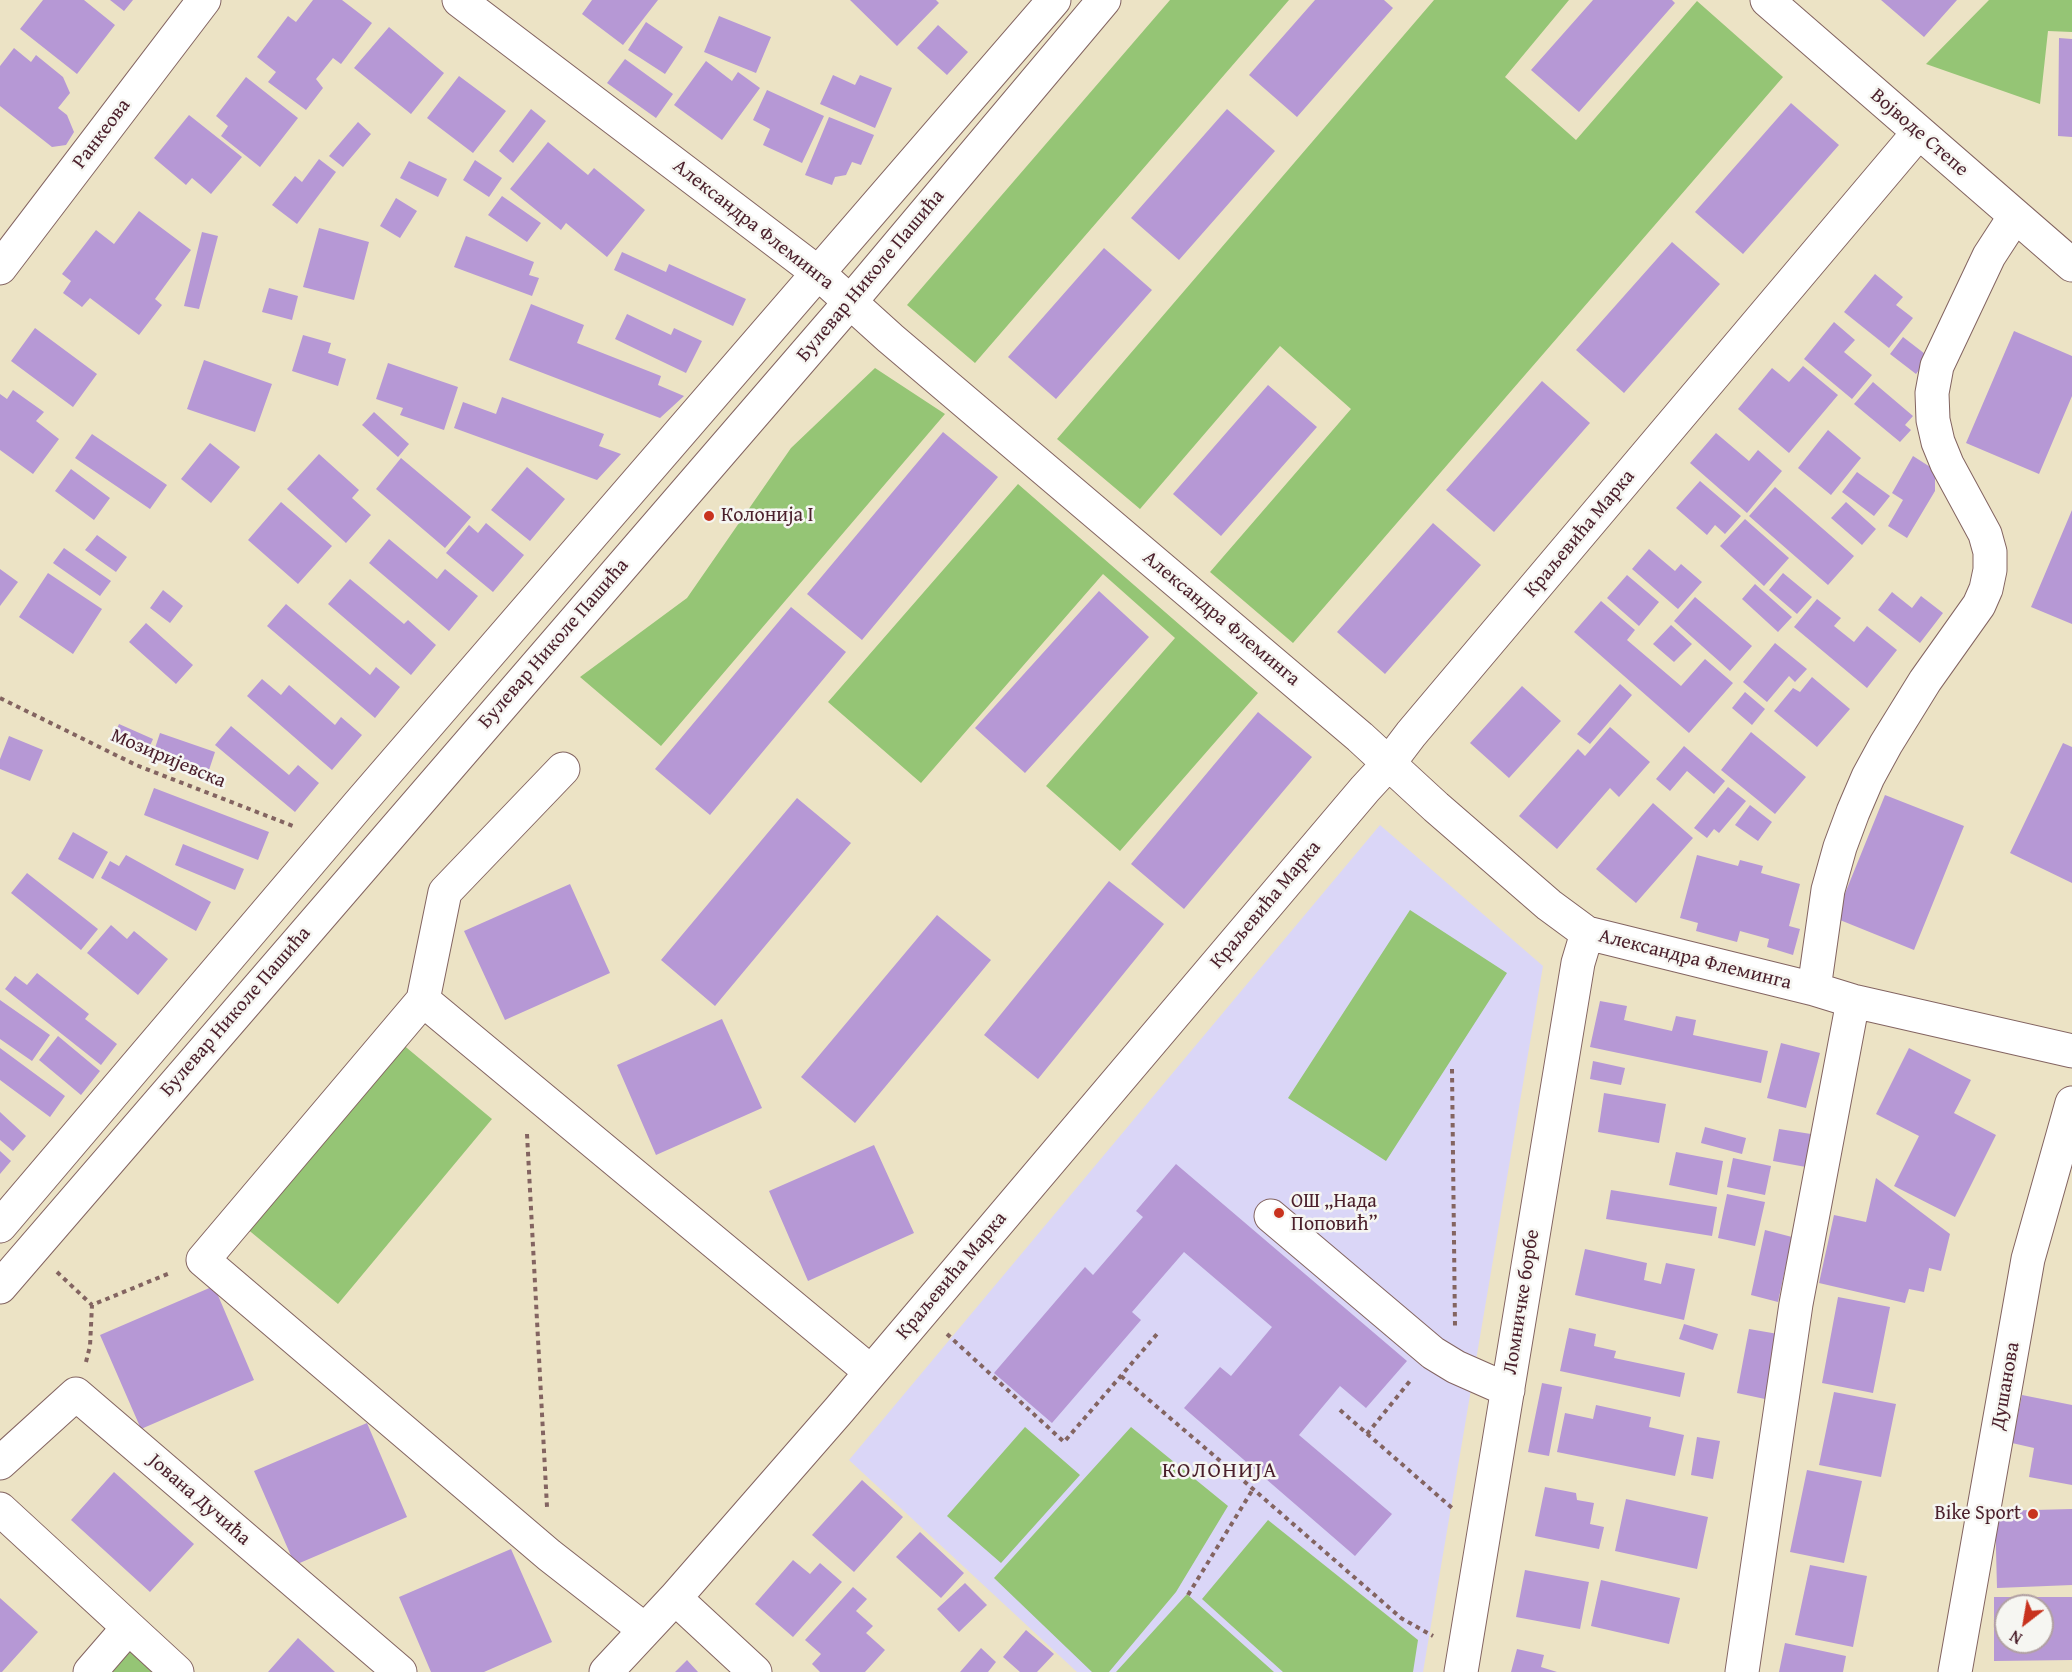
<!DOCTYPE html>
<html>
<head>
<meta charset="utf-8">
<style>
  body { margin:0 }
  #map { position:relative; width:2072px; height:1672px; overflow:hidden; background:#ece3c5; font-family:"Gentium Book Plus",serif }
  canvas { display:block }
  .north { position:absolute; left:1994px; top:1594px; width:60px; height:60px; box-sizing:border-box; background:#f6f6f2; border:2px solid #b1a0a2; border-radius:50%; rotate:211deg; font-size:16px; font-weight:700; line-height:24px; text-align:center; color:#4a1f2b }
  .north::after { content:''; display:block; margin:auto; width:21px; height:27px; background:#c8321e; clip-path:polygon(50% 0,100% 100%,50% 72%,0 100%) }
</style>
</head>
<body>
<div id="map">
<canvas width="2072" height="1672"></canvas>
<div class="north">N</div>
</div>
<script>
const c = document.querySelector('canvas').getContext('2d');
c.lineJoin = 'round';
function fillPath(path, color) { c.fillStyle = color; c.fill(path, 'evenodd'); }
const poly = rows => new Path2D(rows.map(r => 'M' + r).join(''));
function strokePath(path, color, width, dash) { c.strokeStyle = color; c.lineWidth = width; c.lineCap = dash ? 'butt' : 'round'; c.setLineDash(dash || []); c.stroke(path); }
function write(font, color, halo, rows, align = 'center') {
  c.font = font + ' "Gentium Book Plus",serif'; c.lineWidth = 5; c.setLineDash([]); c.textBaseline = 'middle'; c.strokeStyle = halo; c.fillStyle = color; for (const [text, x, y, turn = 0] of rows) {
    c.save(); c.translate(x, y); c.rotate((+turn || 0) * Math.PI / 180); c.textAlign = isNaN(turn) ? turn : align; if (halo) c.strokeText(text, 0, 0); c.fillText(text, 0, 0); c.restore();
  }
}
fillPath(poly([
  [1380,825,1543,966,1423,1672,1077,1672,849,1460]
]), '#dad6f7');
fillPath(poly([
  [1170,0,1289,0,975,363,907,305],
  [1434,0,1569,0,1505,77,1576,140,1697,1,1783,77,1293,643,1210,572,1351,409,1280,346,1140,509,1057,439],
  [1989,0,2072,0,2072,32,2048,31,2040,104,1926,64],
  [875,368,945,414,661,746,580,677,687,598,791,448],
  [1018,484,1258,693,1120,851,1046,786,1175,638,1103,574,921,783,828,702],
  [1410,910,1507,973,1386,1161,1288,1098],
  [395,1038,492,1119,338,1304,240,1223],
  [1025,1427,1080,1475,1001,1563,947,1516],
  [1131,1427,1228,1506,1176,1592,1109,1672,1092,1672,994,1578],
  [1268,1520,1418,1640,1413,1672,1283,1672,1202,1599],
  [1187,1594,1188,1595,1274,1672,1116,1672],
  [128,1628,177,1672,90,1672]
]), '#95c575');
fillPath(poly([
  [43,0,84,0,115,25,77,74,20,29],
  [110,0,133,0,124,11],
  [313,0,342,0,372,23,341,64,333,58,316,79,323,88,306,110,268,82,276,72,257,57,288,16,296,22],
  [592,0,658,0,623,45,582,14],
  [850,0,936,0,939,3,897,46],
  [1315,0,1384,0,1393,8,1297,117,1249,75],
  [1593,0,1672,0,1675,3,1579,112,1531,70],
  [1881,0,1957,0,1924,37],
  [719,16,771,37,756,73,704,52],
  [646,22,683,47,665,74,628,50],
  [938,25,968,52,947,75,917,48],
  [389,27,444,73,411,114,354,68],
  [2059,38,2072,39,2072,137,2058,136],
  [14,48,31,62,36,55,63,77,70,93,58,108,67,115,74,132,66,145,52,147,0,106,0,66],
  [625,59,673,94,656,118,607,83],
  [706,61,732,81,738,72,760,88,722,140,674,105],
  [833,75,855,85,860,75,892,88,875,128,820,104],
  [459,76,506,111,473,153,427,118],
  [246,77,298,118,260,167,221,136,228,126,216,116],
  [767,90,824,116,802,163,763,145,770,129,753,120],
  [1791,103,1839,145,1743,254,1695,212],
  [531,109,546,121,513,163,499,151],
  [1227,109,1275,151,1179,260,1131,218],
  [189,115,242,157,211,194,192,178,186,185,154,158],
  [829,117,874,135,861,165,852,162,846,175,835,177,832,185,805,175],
  [358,122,371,134,343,167,329,156],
  [548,142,588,175,594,168,645,210,607,257,566,223,561,230,510,189],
  [319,159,336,172,297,224,272,205,295,176,302,182],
  [475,160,502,178,489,197,463,180],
  [409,161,447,179,438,197,400,178],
  [502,196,541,223,527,242,488,215],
  [396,198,417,211,400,238,380,226],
  [139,211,191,250,155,299,162,305,139,335,90,298,82,307,63,293,71,281,62,274,96,230,114,244],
  [319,228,369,242,354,300,303,287],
  [202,232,218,236,199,309,184,306],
  [466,236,534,262,529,275,539,278,532,296,454,267],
  [1672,242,1720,284,1624,393,1576,350],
  [1104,248,1152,290,1056,399,1008,357],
  [622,252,666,272,669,264,746,299,733,326,614,270],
  [1875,274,1903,297,1896,305,1913,318,1889,348,1844,312],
  [269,288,298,296,292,320,262,312],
  [531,304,584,325,577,343,661,376,658,385,684,396,660,418,509,360],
  [627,314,671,335,674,328,702,341,686,373,615,339],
  [1834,322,1855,340,1844,352,1872,375,1852,399,1804,359],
  [35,328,97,374,73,407,11,361],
  [2014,331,2072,356,2072,396,2039,474,1966,443],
  [303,335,331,343,328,353,346,359,338,386,292,371],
  [1903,337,1929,357,1916,374,1890,354],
  [204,360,272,384,255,432,187,409],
  [388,363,458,387,444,430,400,415,403,408,376,399],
  [1803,366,1838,395,1789,453,1738,409,1772,368,1789,382],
  [1542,381,1590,423,1494,532,1446,490],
  [1873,382,1913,416,1905,425,1911,430,1900,442,1854,404],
  [1268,385,1317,427,1221,536,1173,494],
  [13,390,44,412,36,421,59,439,33,474,0,450,0,394,7,399],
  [502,397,604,434,599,446,621,454,597,480,454,428,463,402,496,414],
  [374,412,409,444,398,457,362,425],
  [1828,430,1861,458,1831,495,1798,468],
  [943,432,998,477,862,640,807,594],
  [1716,433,1749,461,1758,450,1782,471,1747,513,1690,463],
  [92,434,167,485,150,509,75,458],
  [210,443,240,467,211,503,181,479],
  [319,454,359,490,352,498,371,515,346,543,287,489],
  [1913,456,1935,470,1935,491,1907,538,1888,526,1903,500,1892,493],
  [401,458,471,517,445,548,376,489],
  [527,467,565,499,530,541,491,510],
  [71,469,110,498,94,520,55,491],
  [1857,472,1890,496,1874,516,1842,492],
  [1700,481,1741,516,1725,534,1715,525,1707,535,1676,508],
  [1775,487,1854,556,1828,585,1749,516],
  [281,502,332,546,298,584,248,540],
  [1846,502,1876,529,1862,545,1831,518],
  [2072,510,2072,624,2031,607],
  [1745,519,1789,558,1764,586,1720,546],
  [486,523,524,555,493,592,446,553,469,525,478,533],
  [1433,523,1481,565,1385,674,1337,632],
  [97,535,127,557,116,572,85,550],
  [389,539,437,579,445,569,478,596,449,631,369,563],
  [64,548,111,581,100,596,53,563],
  [1649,549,1675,571,1681,564,1702,582,1678,609,1632,569],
  [0,569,18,582,0,606],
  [48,573,102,609,73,654,19,617],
  [1783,573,1812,597,1797,614,1769,590],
  [1627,575,1659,602,1639,626,1607,598],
  [350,579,404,624,408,620,436,645,411,675,328,604],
  [1755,584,1792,617,1778,632,1742,599],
  [163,590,183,606,170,623,150,608],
  [1099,591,1149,637,1025,773,975,728],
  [1892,592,1912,608,1921,596,1943,613,1920,643,1878,610],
  [1695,597,1752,646,1730,671,1674,621],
  [1817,599,1841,618,1834,626,1854,642,1867,626,1897,650,1867,688,1794,627],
  [1601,601,1635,630,1627,640,1681,686,1705,659,1733,683,1689,733,1574,632],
  [286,604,370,675,376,667,400,687,375,718,267,626],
  [791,607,846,652,710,815,655,769],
  [146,623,193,665,176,684,129,642],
  [1671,625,1692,644,1674,662,1653,644],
  [1775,643,1807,669,1795,682,1789,676,1767,702,1743,682],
  [1812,677,1850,709,1817,747,1774,711,1793,688,1800,692],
  [262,679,281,695,289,685,335,725,341,717,362,735,332,770,247,696],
  [1620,684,1632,695,1590,744,1577,734],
  [1522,686,1561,721,1509,778,1470,743],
  [1745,692,1765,709,1752,725,1732,708],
  [1258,712,1312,757,1184,909,1131,864],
  [119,724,153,739,146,755,112,740],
  [231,726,289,775,298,765,319,783,295,812,215,745],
  [1610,727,1650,762,1619,797,1610,788,1557,849,1519,816,1578,749,1585,756],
  [1751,732,1806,777,1775,814,1721,770],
  [160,733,215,752,206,779,151,760],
  [9,736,43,750,30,781,0,769,0,759],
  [2063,743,2072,747,2072,883,2010,853],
  [1684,746,1725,781,1714,794,1687,771,1670,791,1656,779],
  [1728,787,1746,801,1719,833,1714,829,1707,838,1694,828],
  [154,788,269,832,258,860,144,815],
  [1885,795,1964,826,1914,950,1835,918],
  [797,798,851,843,715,1006,661,960],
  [1653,803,1693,838,1636,903,1596,869],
  [1750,805,1772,822,1758,841,1735,825],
  [73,832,108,852,93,879,58,859],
  [183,844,244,869,235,890,175,865],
  [126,855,211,902,196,931,101,878,110,861,119,866],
  [1697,855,1738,866,1740,860,1763,866,1761,873,1800,884,1789,926,1800,929,1793,955,1767,947,1769,939,1740,931,1737,942,1696,931,1698,923,1680,918],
  [27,873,98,929,81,950,11,893],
  [1109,881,1164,924,1038,1079,984,1035],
  [570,884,610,973,505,1020,464,931],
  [937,915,991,960,855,1123,801,1077],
  [111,925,127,939,134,931,168,959,138,995,87,953],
  [37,973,89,1014,85,1019,117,1044,101,1065,5,989,15,976,27,985],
  [0,1000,50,1035,32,1061,0,1039],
  [1600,1001,1627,1006,1624,1020,1672,1031,1676,1016,1696,1020,1693,1035,1768,1051,1761,1083,1590,1047],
  [722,1019,762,1108,656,1155,617,1065],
  [58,1036,100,1071,81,1095,39,1060],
  [1781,1043,1820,1053,1806,1108,1767,1098],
  [0,1048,65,1096,50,1117,0,1080],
  [1909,1048,1971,1080,1954,1113,1996,1135,1955,1217,1894,1186,1919,1136,1876,1114],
  [1593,1061,1625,1068,1621,1085,1590,1079],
  [1604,1093,1666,1104,1659,1143,1598,1132],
  [0,1112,26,1136,13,1151,0,1140],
  [1705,1127,1746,1138,1742,1154,1701,1143],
  [1779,1129,1811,1134,1806,1167,1773,1161],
  [874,1145,914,1233,808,1281,769,1191],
  [0,1151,11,1161,0,1174],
  [1676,1152,1723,1161,1717,1195,1669,1185],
  [1733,1158,1771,1166,1765,1195,1727,1187],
  [1176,1164,1407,1361,1366,1408,1340,1386,1299,1435,1392,1514,1355,1556,1184,1408,1220,1367,1231,1376,1272,1327,1184,1252,1132,1312,1141,1320,1052,1423,994,1373,1085,1267,1093,1275,1143,1217,1136,1211],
  [1876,1178,1950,1234,1941,1271,1929,1268,1924,1292,1909,1289,1905,1303,1819,1283,1834,1215,1866,1222],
  [1611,1190,1717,1207,1712,1236,1606,1219],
  [1727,1194,1765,1202,1755,1246,1718,1238],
  [1765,1230,1792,1237,1778,1302,1751,1295],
  [1585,1249,1647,1263,1644,1280,1661,1284,1666,1263,1695,1269,1684,1320,1575,1295],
  [214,1286,254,1380,141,1429,100,1335],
  [1838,1297,1890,1307,1873,1393,1822,1383],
  [1684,1324,1718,1334,1713,1350,1679,1339],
  [1569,1328,1596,1334,1594,1346,1616,1351,1614,1358,1685,1373,1680,1397,1560,1371],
  [1749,1329,1778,1334,1765,1399,1737,1393],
  [1542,1383,1562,1387,1549,1456,1528,1452],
  [1834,1392,1896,1404,1881,1477,1819,1465],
  [2022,1395,2072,1405,2072,1485,2029,1477,2034,1448,2012,1443],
  [1596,1405,1651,1417,1649,1427,1684,1435,1675,1476,1557,1452,1565,1413,1593,1419],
  [367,1423,407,1517,295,1565,254,1471],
  [1697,1437,1720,1441,1713,1479,1691,1475],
  [1807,1470,1862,1481,1844,1563,1790,1552],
  [114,1472,194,1544,150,1592,71,1520],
  [862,1480,903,1517,854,1572,812,1535],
  [1545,1487,1576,1493,1577,1500,1594,1503,1590,1524,1604,1527,1599,1549,1535,1536],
  [1626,1499,1708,1517,1697,1569,1615,1551],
  [2072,1509,2072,1585,1997,1588,1995,1511],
  [920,1532,964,1573,941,1598,896,1557],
  [511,1549,552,1642,484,1672,431,1672,399,1597],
  [793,1560,810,1574,820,1563,842,1582,793,1637,755,1604],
  [1810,1565,1867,1576,1853,1647,1795,1635],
  [1525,1570,1589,1582,1580,1629,1516,1617],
  [1601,1580,1680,1598,1669,1644,1591,1626],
  [965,1583,987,1605,959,1632,937,1609],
  [853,1587,867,1599,856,1611,873,1626,866,1633,885,1650,865,1672,820,1672,812,1664,821,1654,805,1640],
  [1994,1597,2072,1597,2072,1660,1994,1661],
  [2006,1606,2042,1606,2042,1642,2006,1642],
  [0,1598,38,1632,2,1672,0,1672],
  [1026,1630,1054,1654,1037,1672,1020,1672,1003,1657],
  [298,1638,335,1672,268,1672],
  [1785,1643,1846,1656,1843,1672,1779,1672],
  [981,1648,996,1662,988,1672,960,1672],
  [1517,1649,1544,1655,1541,1667,1557,1672,1511,1672],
  [687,1660,698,1672,675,1672]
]), '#b698d5');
const minor = poly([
  [459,0,817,272,890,338,1360,737,1436,807,1549,905,1587,933,1814,989,1853,1001,2072,1051],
  [1767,0,2072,265],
  [0,268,204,0],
  [563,769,445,892,423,1000,203,1260,549,1555,645,1630],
  [1814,989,1828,890,1840,847,1853,812,1868,777,1886,744,1925,681,1979,605,1986,589,1990,570,1990,552,1985,534,1947,464,1938,442,1933,420,1932,393,1937,366,1989,256,2015,216],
  [423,1000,871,1372],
  [1271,1216,1433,1353,1456,1367,1508,1390],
  [0,1463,76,1394,400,1672],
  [0,1509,177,1672],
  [675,1598,755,1672],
  [90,1672,128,1628],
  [606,1672,675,1598,839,1410,1365,789,1389,763,1411,734,1919,132],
  [1461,1672,1578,963,1587,933],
  [1742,1672,1796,1304,1853,1001]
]);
const major = poly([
  [0,1226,359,804,1054,0],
  [0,1287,851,301,1104,0],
  [1955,1672,2028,1259,2072,1103]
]);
strokePath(minor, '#836461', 35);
strokePath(major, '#836461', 35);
strokePath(poly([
  [0,698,136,765,293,826],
  [1452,1069,1455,1326],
  [527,1134,547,1507],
  [57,1272,92,1305],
  [947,1334,1064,1442,1157,1334],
  [86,1362,90,1346,92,1305,170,1273],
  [1121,1376,1253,1489,1401,1618,1433,1636],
  [1340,1410,1452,1508],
  [1367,1434,1410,1381],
  [1188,1595,1253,1489]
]), '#836461', 4, [4.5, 4.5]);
strokePath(minor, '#fff', 33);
strokePath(major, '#fff', 33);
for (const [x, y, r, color] of [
  [709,516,6,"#c8321e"],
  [1279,1213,6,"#c8321e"],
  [2033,1514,6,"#c8321e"]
]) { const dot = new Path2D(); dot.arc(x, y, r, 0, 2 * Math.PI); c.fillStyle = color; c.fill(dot); strokePath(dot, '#f6f6f2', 2); }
write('20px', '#4a1f2b', '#f6f6f2', [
  ["Војводе Степе",1919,133,41],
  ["Ранкеова",102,134,-53],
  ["Александра Флеминга",753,225,38],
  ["Булевар Николе Пашића",871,276,-50],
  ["Краљевића Марка",1580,534,-50],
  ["Александра Флеминга",1221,619,40],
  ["Булевар Николе Пашића",554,644,-49],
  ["Мозиријевска",168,759,23],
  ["Краљевића Марка",1266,905,-50],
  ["Александра Флеминга",1695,960,14],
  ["Булевар Николе Пашића",236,1012,-49],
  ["Краљевића Марка",952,1276,-50],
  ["Ломничке борбе",1522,1302,-81],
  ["Душанова",2006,1386,-80],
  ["Јована Дучића",199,1500,41]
]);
write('20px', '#4a1f2b', '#f6f6f2', [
  ["Колонија I",721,516],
  ["ОШ „Нада",1291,1202],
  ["Поповић”",1291,1225],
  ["Bike Sport",2021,1514,"right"]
], 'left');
c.letterSpacing = '1.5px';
write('22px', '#4a1f2b', '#f6f6f2', [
  ["КОЛОНИЈА",1220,1471]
]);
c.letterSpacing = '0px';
</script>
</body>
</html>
